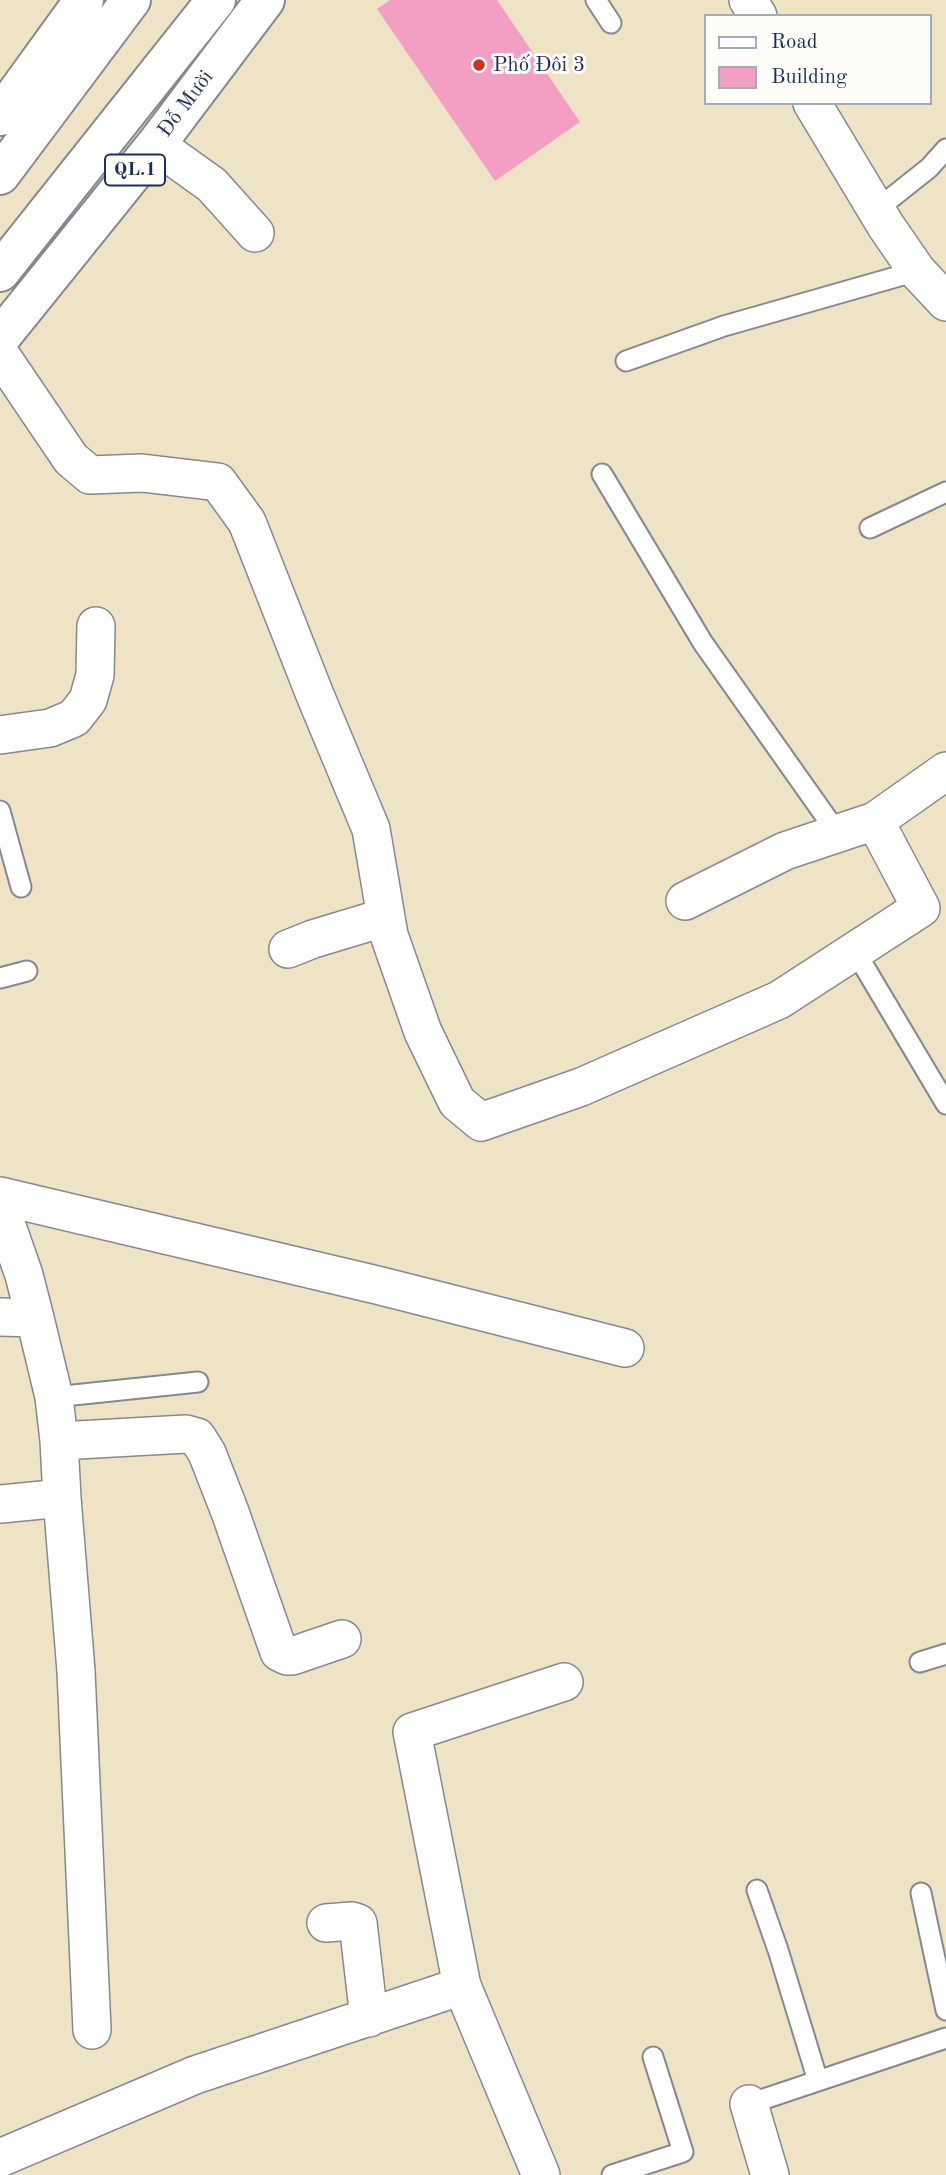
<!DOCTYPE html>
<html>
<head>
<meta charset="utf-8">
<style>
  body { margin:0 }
  #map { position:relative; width:946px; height:2175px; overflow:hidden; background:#eee3c4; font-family:"Old Standard TT",serif }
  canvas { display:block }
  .legend { position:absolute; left:704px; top:14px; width:228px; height:91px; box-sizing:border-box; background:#fdfcf7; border:2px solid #a3aaba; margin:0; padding:9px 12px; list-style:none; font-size:21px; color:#1b2f5e }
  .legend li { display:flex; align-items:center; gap:14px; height:35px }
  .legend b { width:35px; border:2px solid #a3aaba }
</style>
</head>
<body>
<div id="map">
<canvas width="946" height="2175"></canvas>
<ul class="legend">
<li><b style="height:9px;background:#fff"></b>Road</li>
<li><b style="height:19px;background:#f39fc3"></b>Building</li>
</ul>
</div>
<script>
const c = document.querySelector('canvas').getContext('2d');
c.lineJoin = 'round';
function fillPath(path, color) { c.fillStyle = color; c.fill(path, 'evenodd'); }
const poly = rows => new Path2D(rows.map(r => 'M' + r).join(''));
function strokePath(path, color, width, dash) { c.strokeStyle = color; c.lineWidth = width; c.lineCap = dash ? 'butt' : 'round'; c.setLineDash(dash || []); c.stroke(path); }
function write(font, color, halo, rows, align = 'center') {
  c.font = font + ' "Old Standard TT",serif'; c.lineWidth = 6; c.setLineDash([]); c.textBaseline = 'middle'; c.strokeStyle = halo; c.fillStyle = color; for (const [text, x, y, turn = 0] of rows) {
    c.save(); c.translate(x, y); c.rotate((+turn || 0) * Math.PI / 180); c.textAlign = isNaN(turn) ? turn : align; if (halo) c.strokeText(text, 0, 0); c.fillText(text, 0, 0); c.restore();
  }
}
fillPath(poly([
  [390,0,497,0,580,122,495,181,377,9]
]), '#f39fc3');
const lane = poly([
  [596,0,611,23],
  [876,210,929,168,946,149],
  [626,361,724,326,917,271],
  [602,474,703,643,838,834],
  [870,528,946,492],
  [0,811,21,887],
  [855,951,946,1104],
  [0,978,27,971],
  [54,1397,198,1382],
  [920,1662,946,1654],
  [757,1890,778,1950,818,2081],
  [921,1893,946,2010],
  [749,2104,946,2038],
  [612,2175,683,2152,653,2057]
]);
const street = poly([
  [748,0,758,16],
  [812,103,886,226,917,271,946,302],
  [158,142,166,152,212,185,255,233],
  [0,354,71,459,90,475,142,473,218,482,247,522,315,695,371,829,389,935,423,1032,457,1102,481,1122,581,1087,779,1000,921,908,875,821,946,771],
  [0,735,50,728,74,718,88,700,95,675,96,626],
  [685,901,785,851,875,821],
  [288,949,313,939,386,917],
  [0,1196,381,1286,625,1348],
  [0,1206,24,1275,35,1318,54,1397,59,1441,62,1498,76,1671,92,2030],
  [0,1317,35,1318],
  [59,1441,186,1434,197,1437,207,1453,230,1512,279,1652,287,1656,292,1656,342,1639],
  [0,1504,62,1498],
  [326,1923,352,1921,358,1923,369,2018],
  [462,1986,412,1732,564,1682],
  [749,2104,770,2175],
  [0,2158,195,2075,462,1986,541,2175]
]);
const highway = poly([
  [0,116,84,0],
  [0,175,131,0],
  [0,272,216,0],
  [0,338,158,142,265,0]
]);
strokePath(lane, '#848991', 23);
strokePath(street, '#848991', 40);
strokePath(highway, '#848991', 42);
strokePath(lane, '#fff', 19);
strokePath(street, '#fff', 37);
strokePath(highway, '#fff', 38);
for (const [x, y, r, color] of [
  [479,65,7,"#c8321e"]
]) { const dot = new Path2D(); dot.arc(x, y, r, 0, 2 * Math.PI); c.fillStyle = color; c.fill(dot); strokePath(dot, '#fdfcf7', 2.5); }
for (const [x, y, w] of [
  [135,170,60]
]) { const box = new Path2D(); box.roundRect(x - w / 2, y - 15.5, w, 31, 5); c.fillStyle = '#fdfcf7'; c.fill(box); strokePath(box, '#1b2f5e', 2); }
write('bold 19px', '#1b2f5e', null, [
  ["QL.1",135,170]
]);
write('21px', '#1b2f5e', '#fdfcf7', [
  ["Phố Đôi 3",493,65]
], 'left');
write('21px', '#1b2f5e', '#fdfcf7', [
  ["Đỗ Mười",186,104,-53]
]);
</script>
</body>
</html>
